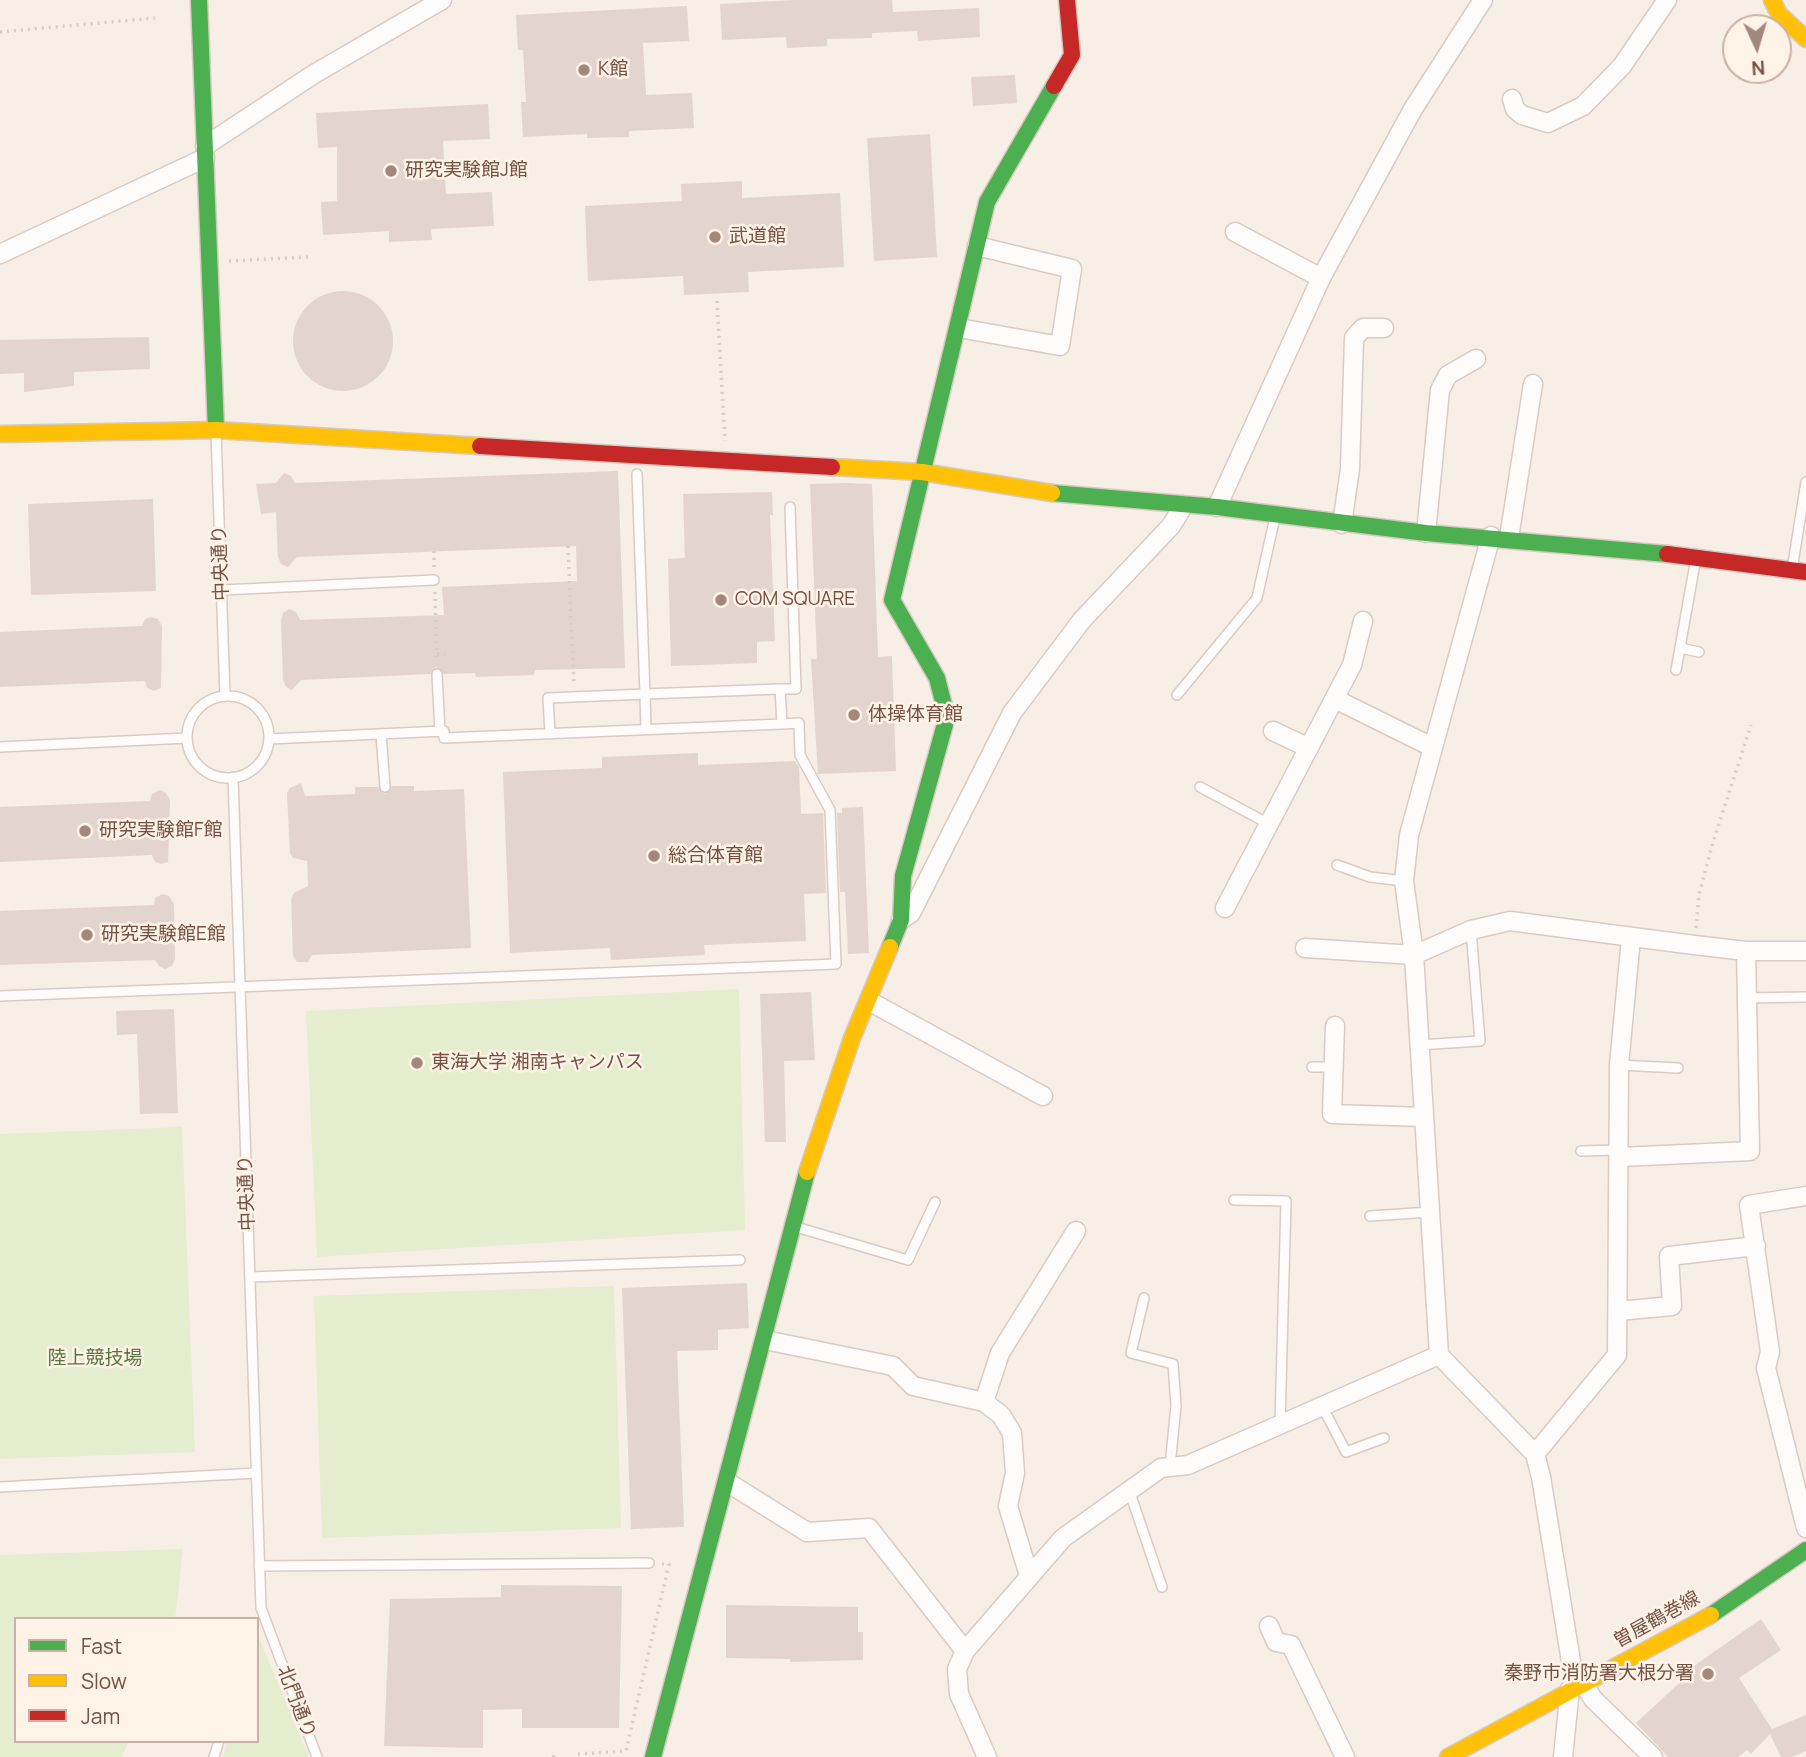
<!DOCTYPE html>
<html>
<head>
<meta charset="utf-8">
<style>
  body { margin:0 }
  #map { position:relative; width:1806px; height:1757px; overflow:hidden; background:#f7eee6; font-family:Manrope,sans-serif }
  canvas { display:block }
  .legend { position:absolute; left:14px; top:1617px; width:245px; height:126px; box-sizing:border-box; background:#fff2e7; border:2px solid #c8b1a6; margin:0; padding:9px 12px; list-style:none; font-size:21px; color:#755045 }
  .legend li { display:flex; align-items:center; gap:14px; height:35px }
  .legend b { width:35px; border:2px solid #c8b1a6 }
  .north { position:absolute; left:1722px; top:14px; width:70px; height:70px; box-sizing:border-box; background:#fff2e7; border:2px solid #c8b1a6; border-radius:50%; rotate:176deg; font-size:19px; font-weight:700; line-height:28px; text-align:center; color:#755045 }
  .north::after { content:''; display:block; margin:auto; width:24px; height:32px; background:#a2877d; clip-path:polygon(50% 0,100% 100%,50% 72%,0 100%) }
</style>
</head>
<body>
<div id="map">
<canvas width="1806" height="1757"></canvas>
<ul class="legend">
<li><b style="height:9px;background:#4caf50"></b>Fast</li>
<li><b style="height:9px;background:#ffc107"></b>Slow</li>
<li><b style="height:9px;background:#c62828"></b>Jam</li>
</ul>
<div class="north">N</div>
</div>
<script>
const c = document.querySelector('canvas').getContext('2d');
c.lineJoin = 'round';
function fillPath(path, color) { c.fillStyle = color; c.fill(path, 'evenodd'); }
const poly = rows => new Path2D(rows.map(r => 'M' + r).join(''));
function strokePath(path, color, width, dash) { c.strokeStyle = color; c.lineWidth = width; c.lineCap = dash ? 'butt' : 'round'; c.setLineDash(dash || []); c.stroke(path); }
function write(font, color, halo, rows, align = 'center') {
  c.font = font + ' Manrope,"Noto Sans JP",sans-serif'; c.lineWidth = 5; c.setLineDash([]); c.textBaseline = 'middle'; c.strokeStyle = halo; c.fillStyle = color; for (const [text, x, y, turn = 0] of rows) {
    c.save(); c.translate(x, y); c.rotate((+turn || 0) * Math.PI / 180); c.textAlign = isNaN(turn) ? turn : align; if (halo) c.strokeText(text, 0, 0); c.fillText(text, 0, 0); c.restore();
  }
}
fillPath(poly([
  [739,989,745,1230,317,1257,306,1011],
  [182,1127,195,1452,0,1459,0,1134],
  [614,1286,621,1528,322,1538,314,1296],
  [183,1549,175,1619,16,1619,16,1741,129,1741,122,1757,0,1757,0,1555],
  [259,1638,309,1757,223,1757,227,1741,257,1741]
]), '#e5edcf');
fillPath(poly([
  [794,0,892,0,893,12,979,8,980,37,918,41,917,31,872,33,872,38,827,39,827,46,787,48,786,37,722,40,720,4],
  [687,6,689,41,643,43,646,95,692,93,694,128,629,131,629,137,587,138,587,134,523,137,521,102,526,102,523,50,518,50,516,15],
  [1015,75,1017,103,973,106,971,77],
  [488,104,490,139,443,141,446,194,492,192,494,226,431,229,432,240,389,242,389,231,323,235,321,202,337,201,337,147,318,148,316,113],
  [930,134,937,257,874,261,867,138],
  [742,181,742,198,840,193,844,267,748,272,749,292,684,295,683,276,588,281,585,206,682,201,681,184],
  '293 341a50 50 0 1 1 100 0a50 50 0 1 1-100 0Z',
  [149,337,150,369,74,372,74,386,24,392,24,373,0,374,0,340],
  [618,471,625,668,535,670,534,675,476,677,475,673,444,674,436,667,430,674,301,680,292,690,286,687,283,680,281,621,283,613,289,609,296,612,300,620,444,615,442,587,577,581,576,546,297,557,288,567,281,564,278,557,276,512,261,514,256,484,276,483,284,473,291,476,295,483],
  [846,483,872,484,878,657,892,656,896,771,818,774,811,659,817,659,810,484],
  [772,492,773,515,770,515,775,641,757,642,757,663,671,666,668,559,685,558,683,494],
  [153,499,156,591,31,595,28,504],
  [151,617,158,619,162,626,161,688,154,691,147,688,145,681,0,687,0,632,142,626,145,619],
  [698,753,698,765,795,761,799,767,801,814,823,813,826,893,804,894,806,941,704,945,705,955,611,960,610,948,510,953,503,772,602,768,602,757],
  [301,783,305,796,355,794,355,787,378,787,385,794,392,786,414,786,414,791,464,789,471,948,312,955,308,962,297,962,293,956,291,899,294,893,308,886,307,861,293,858,290,853,287,793,290,788],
  [160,790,166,793,170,800,168,862,161,864,155,862,152,855,0,862,0,807,150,801,152,794],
  [863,807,869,953,848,954,845,892,840,892,837,813,842,813,842,808],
  [163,894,169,896,174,904,175,959,172,966,165,969,159,966,155,960,0,965,0,911,154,905,155,898],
  [811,992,815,1060,784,1061,786,1142,765,1142,760,994],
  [174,1009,178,1113,140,1114,137,1034,117,1035,116,1011],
  [747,1283,749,1328,718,1330,718,1350,677,1351,684,1527,631,1529,622,1288],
  [501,1585,622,1586,619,1728,522,1728,522,1709,483,1710,483,1748,384,1746,390,1599,501,1597],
  [726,1605,858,1607,858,1632,863,1632,863,1660,791,1662,790,1659,726,1658],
  [1761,1619,1781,1650,1739,1678,1772,1729,1806,1715,1806,1751,1792,1757,1781,1757,1770,1734,1751,1754,1747,1750,1738,1757,1668,1757,1636,1723,1690,1673,1688,1670]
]), '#e3d5ce');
const lane = poly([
  [216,432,225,696],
  [1792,570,1806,482],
  [222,590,434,580],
  [1680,648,1699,652],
  [1676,670,1696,558],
  [437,674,440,732],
  [780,689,796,689,790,507],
  [1177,695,1257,598,1275,517],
  '187 737a41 41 0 1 1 82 0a41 41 0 1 1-82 0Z',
  [381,734,385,787],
  [550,734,548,698,645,694,637,474],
  [269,739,444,731,444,738,782,724,780,689,645,694,646,729],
  [0,747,187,738],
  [233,777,261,1608,317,1757],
  [1200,787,1269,824],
  [1337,865,1370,877,1404,881],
  [0,996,836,964,830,810,800,755,799,723,782,724],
  [1746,998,1806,997],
  [1419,1045,1480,1041,1471,930],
  [1619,1065,1678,1068],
  [1312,1067,1333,1067],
  [1581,1151,1619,1150],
  [1234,1200,1286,1201,1280,1423],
  [1370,1216,1430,1212],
  [796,1227,908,1260,935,1202],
  [250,1277,740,1260],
  [1144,1298,1131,1353,1173,1364,1176,1406,1170,1466],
  [1322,1406,1346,1452,1384,1438],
  [0,1487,256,1473],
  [1130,1493,1162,1587],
  [259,1566,649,1563],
  [214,1757,219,1741]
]);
const street = poly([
  [1512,99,1515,109,1522,115,1548,123,1583,106,1622,66,1667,0],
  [205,146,314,74,442,0],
  [1235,232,1321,278],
  [0,254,205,158],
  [959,328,1060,346,1072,269,977,246],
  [1217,507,1321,278,1413,109,1483,0],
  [1342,524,1350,469,1354,338,1363,328,1384,328],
  [1426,533,1440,390,1448,375,1476,359],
  [1491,536,1409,835,1404,881,1414,955,1439,1355,1535,1454,1541,1477,1575,1686],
  [1509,538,1533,384],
  [1335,699,1432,747],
  [1273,731,1309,748],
  [1225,908,1352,665,1363,621],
  [901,920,911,913,1012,713,1082,620,1171,526,1184,505],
  [1305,948,1414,955,1471,930,1510,921,1694,945,1746,951,1806,951],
  [869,1001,1043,1096],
  [1335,1026,1332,1114,1424,1117],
  [1621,1157,1750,1151,1746,951],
  [1806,1196,1749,1205,1770,1352,1766,1368,1806,1528],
  [1618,1311,1672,1306,1669,1256,1756,1246],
  [765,1340,893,1366,913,1386,984,1402,1001,1415,1012,1433,1015,1473,1008,1506,1029,1576],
  [984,1402,1000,1353,1076,1231],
  [1535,1454,1617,1355,1619,1065,1631,938],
  [727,1482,807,1532,869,1528,965,1651],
  [1269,1626,1276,1642,1291,1645,1345,1757],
  [1583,1682,1593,1699,1653,1757],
  [987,1757,959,1694,957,1669,965,1651,1063,1538,1161,1468,1188,1465,1439,1355],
  [1563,1757,1570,1689]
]);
const fast = poly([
  [199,0,216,430],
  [1052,493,1217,507,1426,533,1667,554],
  [890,947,901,920,903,876,947,717,937,678,892,600,987,202,1054,86],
  [1711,1615,1806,1550],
  [653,1757,807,1172]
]);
const slow = poly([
  [1772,0,1779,14,1806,39],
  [0,434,216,430,480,446],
  [832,467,922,472,1052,493],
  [807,1172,852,1038,890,947],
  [1448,1757,1711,1615]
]);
const jam = poly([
  [1054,86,1072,55,1067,0],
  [480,446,832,467],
  [1667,554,1806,572]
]);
strokePath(lane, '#d8cbc4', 12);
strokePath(street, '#d8cbc4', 21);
strokePath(fast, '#d7c9c2', 19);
strokePath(slow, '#d7c9c2', 19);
strokePath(jam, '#d7c9c2', 19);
strokePath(poly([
  [0,32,155,18],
  [229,261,308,257],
  [717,301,725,441],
  [568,546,574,685],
  [434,551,434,567],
  [435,592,437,662],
  [437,654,445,654],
  [1696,928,1699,895,1713,842,1751,725],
  [578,1754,626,1751,669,1564,662,1564],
  [553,1757,554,1755]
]), '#d8ccc8', 3.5, [2, 5]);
strokePath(lane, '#fefcfb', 9);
strokePath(street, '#fefcfb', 18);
strokePath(fast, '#4caf50', 16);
strokePath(slow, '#ffc107', 16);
strokePath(jam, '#c62828', 16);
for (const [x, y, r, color] of [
  [584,70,7,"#a2877d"],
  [391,171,7,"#a2877d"],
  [715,237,7,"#a2877d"],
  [721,600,7,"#a2877d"],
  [854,715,7,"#a2877d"],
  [85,831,7,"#a2877d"],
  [654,856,7,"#a2877d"],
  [87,935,7,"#a2877d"],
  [417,1063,7,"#a2877d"],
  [1708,1674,7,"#a2877d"]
]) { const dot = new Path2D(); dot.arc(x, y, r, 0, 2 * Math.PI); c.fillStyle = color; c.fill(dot); strokePath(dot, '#fff2e7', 2.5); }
write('19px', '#755045', '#fff2e7', [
  ["K館",598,70],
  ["研究実験館J館",405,171],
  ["武道館",729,237],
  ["COM SQUARE",735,600],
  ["体操体育館",868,715],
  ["研究実験館F館",99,831],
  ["総合体育館",668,856],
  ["研究実験館E館",101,935],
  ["東海大学 湘南キャンパス",431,1063],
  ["秦野市消防署大根分署",1694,1674,"right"]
], 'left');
write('19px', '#755045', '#fff2e7', [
  ["中央通り",221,563,-92],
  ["中央通り",247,1193,-92],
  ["曽屋鶴巻線",1657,1620,-29],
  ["北門通り",296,1702,69]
]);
write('19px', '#54763a', '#fff2e7', [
  ["陸上競技場",95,1359]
]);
</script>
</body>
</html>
